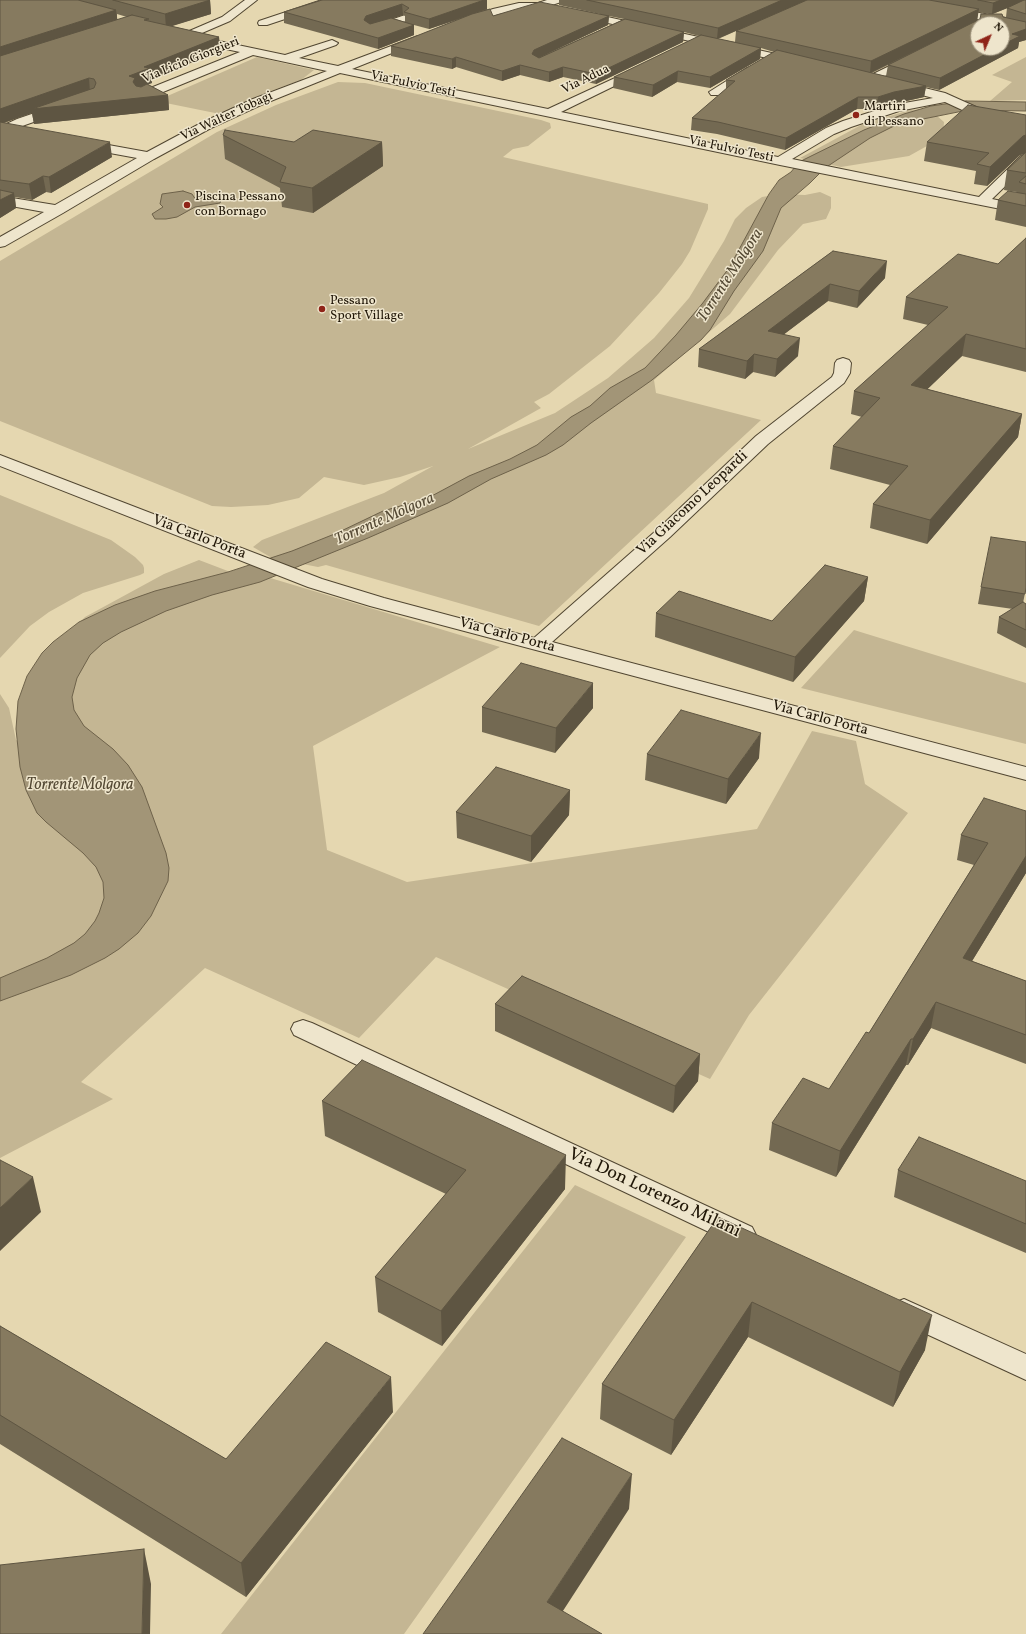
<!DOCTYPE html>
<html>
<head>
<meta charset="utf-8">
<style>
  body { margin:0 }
  #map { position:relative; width:1026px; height:1634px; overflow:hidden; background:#e5d7b0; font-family:Vollkorn,serif }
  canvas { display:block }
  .north { position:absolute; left:970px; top:16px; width:40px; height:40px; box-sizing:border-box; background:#eee5cc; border:1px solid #9c927d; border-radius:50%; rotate:44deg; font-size:11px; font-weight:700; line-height:16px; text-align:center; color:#201607 }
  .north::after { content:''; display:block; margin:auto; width:14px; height:18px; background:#8f2418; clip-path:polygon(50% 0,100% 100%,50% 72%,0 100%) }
</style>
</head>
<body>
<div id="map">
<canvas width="1026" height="1634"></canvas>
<div class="north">N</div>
</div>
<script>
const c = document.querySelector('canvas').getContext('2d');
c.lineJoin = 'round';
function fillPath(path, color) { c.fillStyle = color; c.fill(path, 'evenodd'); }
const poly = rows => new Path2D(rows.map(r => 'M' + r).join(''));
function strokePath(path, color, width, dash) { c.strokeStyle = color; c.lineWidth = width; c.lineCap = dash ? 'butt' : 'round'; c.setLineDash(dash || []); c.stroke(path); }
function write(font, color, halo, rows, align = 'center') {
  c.font = font + ' Vollkorn,serif'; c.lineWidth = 3; c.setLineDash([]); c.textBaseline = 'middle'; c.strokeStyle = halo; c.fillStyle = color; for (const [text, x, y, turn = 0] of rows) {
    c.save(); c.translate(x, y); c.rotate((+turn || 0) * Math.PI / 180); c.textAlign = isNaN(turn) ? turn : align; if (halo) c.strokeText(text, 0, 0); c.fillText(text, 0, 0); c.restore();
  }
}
fillPath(poly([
  [257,57,314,70,301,80,268,92,220,114,156,101],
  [1026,57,1026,100,990,101,1012,82,992,75],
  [338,82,365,83,541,120,550,123,551,128,528,146,513,149,503,157,708,204,708,209,690,251,682,264,659,293,610,346,549,394,534,402,541,408,468,449,555,413,608,378,654,338,689,298,724,241,735,219,746,208,762,197,780,194,805,195,820,192,831,197,831,208,826,219,803,224,778,250,730,314,654,380,656,393,761,420,539,626,326,565,318,567,272,558,253,547,262,540,384,493,433,466,400,477,364,485,324,477,299,498,268,505,231,507,212,506,0,421,0,261,217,132,276,105],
  [929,109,944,122,943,137,909,156,841,167,800,158,863,124,910,110],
  [0,495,111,540,135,557,143,565,144,568,144,573,140,575,83,593,49,612,30,626,0,658],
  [199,560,254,581,267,577,500,647,313,746,327,850,407,882,757,829,812,731,856,741,865,784,908,813,749,1015,710,1079,436,957,359,1038,205,968,81,1082,113,1099,0,1158,0,694,9,708,16,740,50,755,26,678,85,617,164,574],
  [854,630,1026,683,1026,744,801,688],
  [575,1185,686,1237,404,1634,221,1634]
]), '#c4b693');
const water = poly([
  [966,101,1026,102,1026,111,968,110,898,124,870,138,825,168,810,183,781,208,763,251,734,291,710,330,701,340,652,380,591,423,563,445,546,455,491,479,448,503,368,538,260,582,212,595,166,611,121,632,103,643,90,655,77,678,72,697,74,710,84,726,113,749,128,765,142,787,166,853,169,868,168,881,151,916,138,933,119,949,105,958,71,975,0,1001,0,978,47,958,74,943,85,934,95,921,99,913,104,898,103,882,96,867,83,853,46,822,37,813,26,790,20,767,16,729,18,701,27,676,42,653,53,642,79,622,115,605,155,591,228,572,292,551,337,533,383,511,428,498,469,476,510,459,537,445,571,417,590,406,610,388,645,368,676,335,702,304,729,268,769,194,779,180,791,172,799,162,864,130,904,114,931,106,966,101],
  [183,191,192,194,196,200,206,195,213,194,222,197,220,203,195,207,177,217,166,219,155,219,152,214,163,207,160,204,162,194,183,191]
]);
fillPath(water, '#a29577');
strokePath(water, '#6e624a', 1);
const minor = poly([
  [245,0,257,0,230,21,195,36,285,55,332,40,338,43,336,45,299,58,338,66,418,36,424,39,422,41,352,69,548,109,641,66,645,67,647,69,645,71,561,112,778,157,826,128,843,121,893,105,933,98,892,87,890,85,892,83,896,81,945,93,994,115,1026,123,1026,131,986,121,945,102,899,111,851,127,834,134,792,159,979,197,1021,156,1026,155,1026,166,992,199,1026,206,1026,214,780,165,340,73,261,105,211,128,154,159,63,213,5,246,0,247,0,237,44,212,0,204,0,196,55,205,137,158,77,147,75,144,77,141,81,140,147,152,203,122,253,99,327,71,253,55,146,99,138,99,136,96,138,93,240,52,187,41,180,39,178,37,180,35,222,17,245,0],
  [322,0,337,0,336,2,267,25,259,25,258,23,259,21,322,0],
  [547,0,562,0,561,2,543,8,523,9,499,14,464,25,459,22,460,20,493,9,519,3,538,3,547,0],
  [885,0,908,0,985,14,1005,22,1006,24,1002,27,1002,24,992,24,982,20,890,3,885,0],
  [580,11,799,59,803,60,805,62,803,64,799,65,576,16,575,14,580,11],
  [408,14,412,15,413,17,412,19,371,33,366,30,367,28,408,14],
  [914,54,918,55,920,57,918,59,875,81,871,82,867,81,865,79,867,77,914,54],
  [751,67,755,68,757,70,755,72,719,95,711,95,709,92,747,68,751,67],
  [61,104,65,105,67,108,65,111,25,125,0,136,0,127,17,119,61,104],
  [843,358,849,360,851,363,850,373,844,383,768,444,670,537,552,642,1026,767,1026,780,370,606,308,587,0,466,0,455,322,579,384,598,534,638,658,529,756,436,832,377,834,373,835,363,837,360,843,358],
  [303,1020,312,1023,752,1227,756,1235,752,1243,742,1246,732,1243,294,1035,291,1029,294,1023,303,1020],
  [904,1299,1026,1354,1026,1380,894,1319,890,1311,894,1303,904,1299]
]);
strokePath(minor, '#514631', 2);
fillPath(minor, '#eee5cc');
fillPath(poly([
  [0,0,210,0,211,14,171,26,219,37,220,51,151,79,152,83,147,84,168,95,169,110,34,124,32,113,4,123,112,157,51,193,46,192,32,200,15,197,16,208,0,218],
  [117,14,127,17,117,20],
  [322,0,487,0,487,9,493,16,600,14,559,5,559,0,1026,0,1026,40,1019,42,1018,48,939,90,926,87,924,97,893,104,876,109,857,109,785,150,717,134,691,130,692,118,726,89,726,80,774,52,761,48,760,59,710,88,677,82,652,97,613,88,614,77,699,36,684,32,683,42,596,84,563,77,549,82,520,75,502,81,456,67,452,69,391,56,391,46,460,19,429,29,414,25,414,35,378,49,284,23,284,12],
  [1007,8,1006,17,993,14],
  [978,12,989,14,977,20],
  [403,15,405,16,405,22,392,18],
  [609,16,624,19,545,55,608,25],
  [736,31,735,42,718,39],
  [942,38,888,65,886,76,872,73],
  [1026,115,1026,227,995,220,998,200,1017,193,1017,192,1004,190,1007,170,1023,154,1020,155,987,186,974,184,976,171,924,161,927,142],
  [223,135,294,142,382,142,383,166,313,213,282,207,280,188,225,159],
  [1026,238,1026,372,962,356,927,389,1022,414,1018,437,927,544,870,528,873,504,890,485,830,469,833,446,862,417,851,414,854,391,928,325,903,319,906,297,998,264],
  [833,251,885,278,857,308,828,301,784,334,798,356,775,377,753,372,745,379,698,367,699,349],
  [868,577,864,601,793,682,655,637,656,613,772,621],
  [981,587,1026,588,1023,603,1026,604,1026,648,997,633,999,617,1013,609,978,604],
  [482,707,593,708,555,753,482,732],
  [647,754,759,758,726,804,645,780],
  [570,790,569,815,531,862,457,838,456,812],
  [1026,811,1026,873,972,961,1026,981,1026,1064,931,1028,908,1065,906,1065,836,1177,769,1150,772,1123,829,1089,869,1033,974,865,957,860,961,835],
  [495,1004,700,1054,698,1081,673,1113,495,1031],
  [322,1101,565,1189,442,1346,378,1312,375,1277,446,1194,325,1136],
  [898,1170,1026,1181,1026,1253,894,1197],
  [718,1217,925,1350,893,1407,748,1337,671,1455,600,1419,602,1384],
  [0,1326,226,1459,393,1412,246,1597,0,1444]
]), '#736952');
fillPath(poly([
  [210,0,211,14,166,28,165,14],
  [484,0,487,0,487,9,429,29,429,19],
  [782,0,807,0,717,39,718,28],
  [1001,0,1026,0,1026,1,992,14,993,3],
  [402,4,403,15,366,27,364,20,366,16],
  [979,9,977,21,870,73,871,61],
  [116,10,118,24,0,61,0,47],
  [609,16,608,25,534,60,532,54,534,50],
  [414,25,414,35,378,49,378,38],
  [1026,29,1026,40,1019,42,1018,48,939,90,940,78,997,48,1002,48,1002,45,1012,34],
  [684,32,683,42,596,84,596,74],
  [219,37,220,51,151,79,152,83,136,89,129,76,144,67],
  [761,48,760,59,710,88,710,77],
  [456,57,456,67,452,69,452,59],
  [520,65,520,75,502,81,502,71],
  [563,67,563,77,549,82,549,72],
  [678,71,677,82,652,97,653,85],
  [89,78,90,93,168,95,169,110,34,124,32,113,0,124,0,109],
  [926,86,924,97,893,104,876,109,878,97,894,92],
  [858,97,857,109,785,150,786,138],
  [1026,135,1026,154,1020,155,987,186,990,167,1023,136],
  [110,142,112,157,51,193,49,177],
  [382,142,383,166,313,213,312,188],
  [43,176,46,192,32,200,29,184],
  [14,193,16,208,0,218,0,200],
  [887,261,885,278,857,308,859,291],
  [830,284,828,301,766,348,768,331],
  [966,334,962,356,908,408,911,385],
  [800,338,798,356,775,377,777,359],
  [754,354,753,372,745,379,747,361],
  [1022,414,1018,437,927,544,930,520],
  [868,577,864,601,793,682,795,657],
  [593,683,593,708,555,753,556,728],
  [761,733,759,758,726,804,728,779],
  [570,790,569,815,531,862,531,836],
  [1026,856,1026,873,958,984,963,958],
  [936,1002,931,1028,908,1065,913,1039],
  [911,1039,906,1065,836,1177,840,1151],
  [700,1054,698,1081,673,1113,675,1086],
  [566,1155,565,1189,442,1346,441,1311],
  [33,1177,41,1212,0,1251,0,1208],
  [752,1302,748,1337,671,1455,674,1420],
  [932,1315,925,1350,893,1407,900,1372],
  [391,1377,393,1412,246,1597,241,1563],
  [632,1474,629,1509,548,1634,547,1602],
  [144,1549,151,1584,150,1634,142,1634]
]), '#5e5542');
const building = poly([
  [0,0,78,0,116,10,0,47,0,0],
  [113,0,210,0,165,14,113,0],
  [322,0,484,0,429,19,404,12,409,8,402,4,366,16,364,20,370,24,391,18,414,25,378,38,284,12,322,0],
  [587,0,782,0,718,28,587,0],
  [807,0,929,0,979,9,871,61,736,31,807,0],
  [978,0,1001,0,993,3,978,0],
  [1024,0,1026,0,1026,14,1007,8,1024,0],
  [540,2,609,16,534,50,532,54,539,58,625,19,684,32,596,74,563,67,549,72,520,65,502,71,456,57,452,59,391,46,472,14,490,9,493,16,540,2],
  [981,14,1002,14,1003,17,1026,22,1026,29,1012,34,1020,36,1002,45,1002,24,978,24,978,48,997,48,940,78,888,65,980,19,981,14],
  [132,15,149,19,144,20,219,37,144,67,150,68,129,76,135,78,133,82,136,86,141,87,147,84,168,95,32,109,94,88,96,83,94,79,89,78,0,109,0,56,132,15],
  [701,35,761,48,710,77,678,71,653,85,614,77,701,35],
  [777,50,926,86,894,92,878,97,858,97,786,138,718,122,692,118,735,81,726,80,777,50],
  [968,105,1026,115,1026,135,1023,136,990,167,977,164,989,153,927,142,968,105],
  [0,122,110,142,49,177,43,176,29,184,0,180,0,122],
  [225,130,294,142,313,130,382,142,312,188,280,182,286,167,223,135,225,130],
  [1026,152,1026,173,1007,170,1026,152],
  [1026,176,1026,184,1019,182,1026,176],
  [0,190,14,193,0,200,0,190],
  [1008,191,1026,194,1026,206,998,200,1008,191],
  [1026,238,1026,349,966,334,911,385,1022,414,930,520,873,504,908,466,833,446,880,398,854,391,948,307,906,297,958,254,998,264,1026,238],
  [833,251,887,261,859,291,830,284,768,331,800,338,777,359,754,354,747,361,699,349,833,251],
  [991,537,1026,542,1026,588,1025,594,981,587,991,537],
  [825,565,868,577,795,657,656,613,679,591,772,621,825,565],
  [1023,602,1026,604,1026,630,999,617,1023,602],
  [521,663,593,683,556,728,482,707,521,663],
  [681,710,761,733,728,779,647,754,681,710],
  [496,767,570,790,531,836,456,812,496,767],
  [984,798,1026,811,1026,856,963,958,1026,981,1026,1035,936,1002,913,1039,911,1039,840,1151,772,1123,803,1078,829,1089,866,1032,869,1033,988,843,961,835,984,798],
  [522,976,700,1054,675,1086,495,1004,522,976],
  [362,1060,566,1155,441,1311,375,1277,466,1170,322,1101,362,1060],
  [919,1137,1026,1181,1026,1224,898,1170,919,1137],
  [0,1160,33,1177,0,1208,0,1160],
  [718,1217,932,1315,900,1372,752,1302,674,1420,602,1384,718,1217],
  [0,1326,226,1459,326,1342,391,1377,241,1563,0,1415,0,1326],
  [562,1438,632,1474,547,1602,602,1634,423,1634,562,1438],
  [144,1549,142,1634,0,1634,0,1565,144,1549]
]);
fillPath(building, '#867a5f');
strokePath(building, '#5e5542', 1);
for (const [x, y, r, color] of [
  [856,115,4,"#8f2418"],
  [187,205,4,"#8f2418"],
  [322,309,4,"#8f2418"]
]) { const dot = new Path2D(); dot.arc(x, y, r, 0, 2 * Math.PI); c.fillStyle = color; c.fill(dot); strokePath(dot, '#eee5cc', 1.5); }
write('13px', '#201607', '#eee5cc', [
  ["Via Licio Giorgieri",191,61,-22],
  ["Via Adua",586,80,-26],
  ["Via Fulvio Testi",413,85,12],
  ["Via Walter Tobagi",227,117,-25],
  ["Via Fulvio Testi",731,150,12]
]);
write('13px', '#201607', '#eee5cc', [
  ["Martiri",864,108],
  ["di Pessano",864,123],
  ["Piscina Pessano",195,198],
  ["con Bornago",195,213],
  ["Pessano",330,302],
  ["Sport Village",330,317]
], 'left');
write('15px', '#201607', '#eee5cc', [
  ["Via Giacomo Leopardi",693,504,-43],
  ["Via Carlo Porta",199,538,21],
  ["Via Carlo Porta",507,636,15],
  ["Via Carlo Porta",820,719,15]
]);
write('italic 16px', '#544934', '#eee5cc', [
  ["Torrente Molgora",731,276,-57],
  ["Torrente Molgora",385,520,-24],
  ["Torrente Molgora",80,786]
]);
write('18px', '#201607', '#eee5cc', [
  ["Via Don Lorenzo Milani",654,1194,25]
]);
</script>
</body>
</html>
